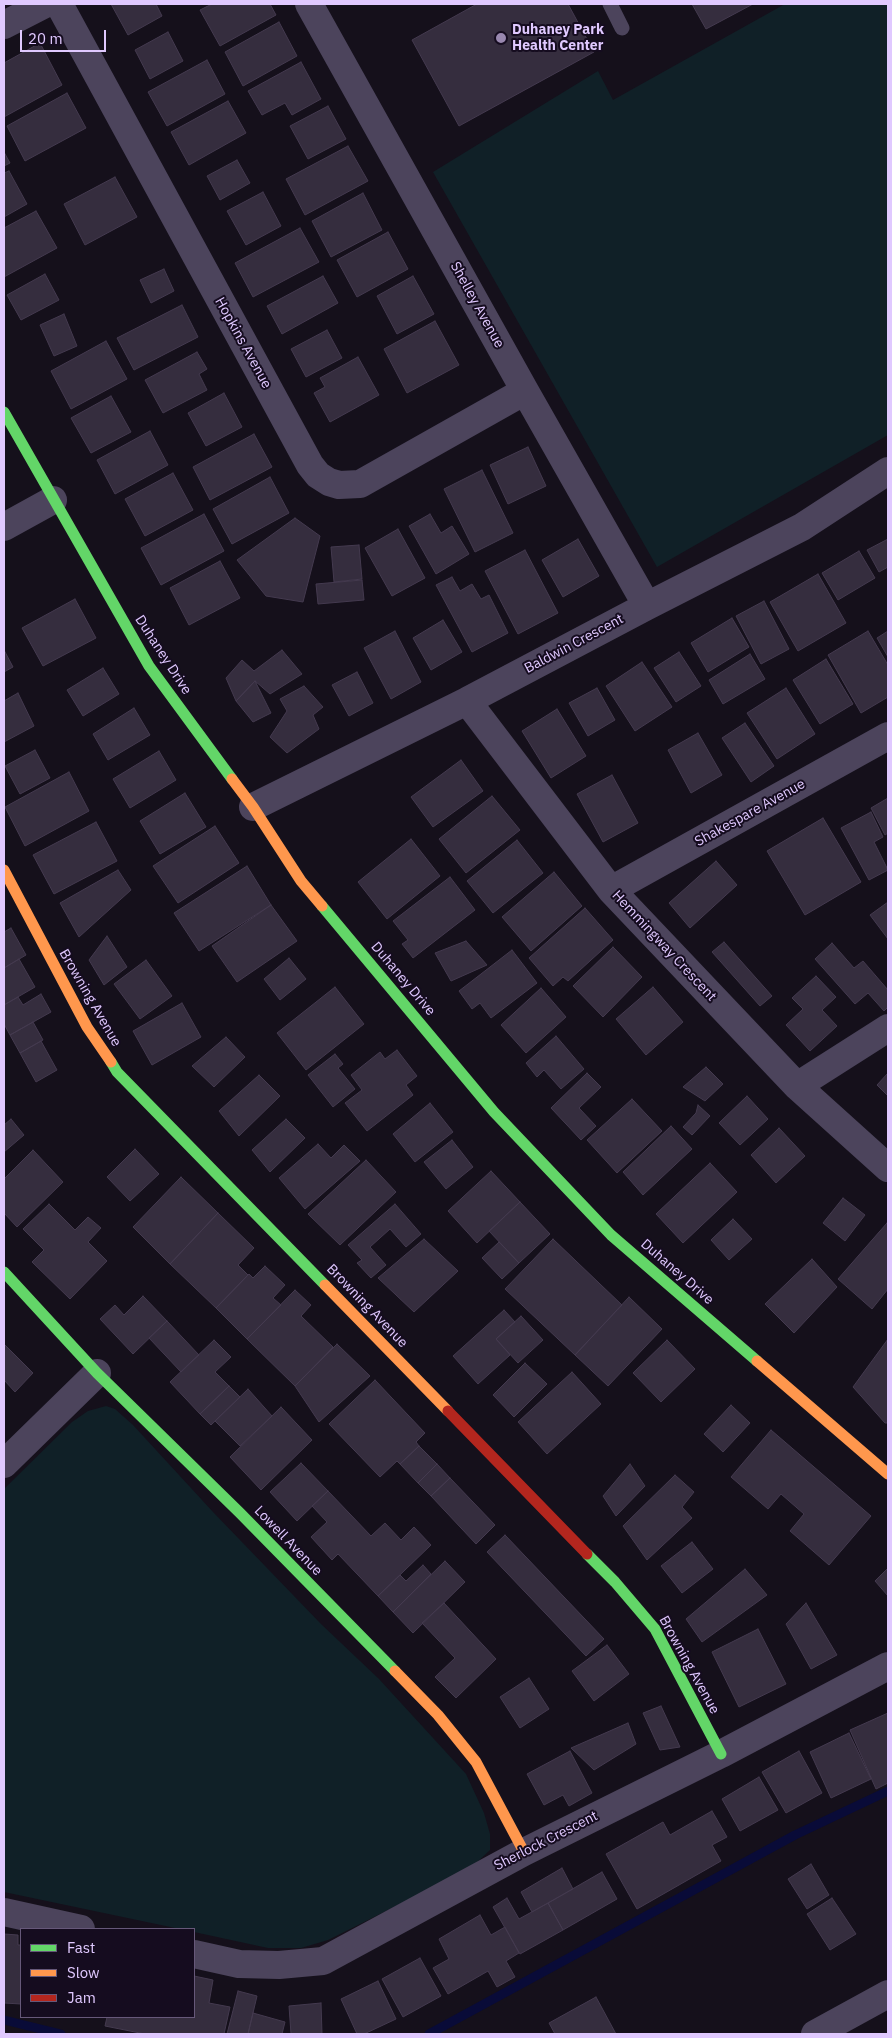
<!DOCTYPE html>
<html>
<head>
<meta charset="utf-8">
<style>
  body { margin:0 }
  #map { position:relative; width:892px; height:2038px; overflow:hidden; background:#15101b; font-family:"IBM Plex Sans",sans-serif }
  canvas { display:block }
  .frame { position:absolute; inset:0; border:5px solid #e0c9ff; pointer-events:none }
  .legend { position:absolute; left:20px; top:1928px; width:175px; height:90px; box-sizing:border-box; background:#150c1f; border:1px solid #665879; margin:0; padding:6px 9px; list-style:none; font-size:15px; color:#e0c9ff }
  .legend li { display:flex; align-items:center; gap:10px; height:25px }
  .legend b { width:25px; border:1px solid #665879 }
  .scale { position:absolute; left:20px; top:30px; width:86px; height:22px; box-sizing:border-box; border:2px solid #e0c9ff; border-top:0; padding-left:6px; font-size:15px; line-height:18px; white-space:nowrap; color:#e0c9ff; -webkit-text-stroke:4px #150c1f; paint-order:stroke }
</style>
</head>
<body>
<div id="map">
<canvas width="892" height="2038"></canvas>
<div class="frame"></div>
<ul class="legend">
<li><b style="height:6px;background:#63d668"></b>Fast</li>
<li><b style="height:6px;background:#ff974d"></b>Slow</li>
<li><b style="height:6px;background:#b3261e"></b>Jam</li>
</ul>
<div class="scale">20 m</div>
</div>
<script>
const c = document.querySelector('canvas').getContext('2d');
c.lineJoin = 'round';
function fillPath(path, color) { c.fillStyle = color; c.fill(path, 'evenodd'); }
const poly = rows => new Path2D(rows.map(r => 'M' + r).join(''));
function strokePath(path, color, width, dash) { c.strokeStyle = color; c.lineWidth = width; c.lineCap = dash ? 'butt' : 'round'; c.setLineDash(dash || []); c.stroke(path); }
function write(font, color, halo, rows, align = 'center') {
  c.font = font + ' "IBM Plex Sans",sans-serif'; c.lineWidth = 4; c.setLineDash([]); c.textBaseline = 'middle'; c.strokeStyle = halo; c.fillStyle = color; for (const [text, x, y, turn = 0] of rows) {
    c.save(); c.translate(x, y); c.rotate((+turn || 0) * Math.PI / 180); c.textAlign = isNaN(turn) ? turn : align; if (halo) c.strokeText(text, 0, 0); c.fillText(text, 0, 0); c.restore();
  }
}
fillPath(poly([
  [785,4,888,4,888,435,657,567,433,172,598,71,613,100],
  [106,1406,115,1409,133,1425,213,1512,321,1624,379,1679,466,1774,484,1813,490,1834,490,1850,470,1869,328,1940,301,1948,268,1948,194,1932,194,1929,180,1929,4,1892,4,1489,72,1422,88,1411]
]), '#102027');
strokePath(poly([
  [4,2020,61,2034],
  [429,2034,795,1835,888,1791]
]), '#090b38', 9);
const building = poly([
  [111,4,158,4,156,4,162,16,128,35,111,4],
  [212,4,270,4,276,15,220,46,200,10,212,4],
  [477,4,568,4,594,52,459,126,412,40,477,4],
  [692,4,753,4,706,29,692,4],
  [279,22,297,56,243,86,225,52,279,22],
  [168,32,183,61,150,79,135,50,168,32],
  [40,43,62,85,4,117,4,63,40,43],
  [207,60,225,94,167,126,148,92,207,60],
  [301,62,321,99,292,115,285,103,262,115,248,91,301,62],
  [67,93,86,128,25,161,7,126,67,93],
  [228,101,246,133,189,165,171,132,228,101],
  [328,106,346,139,308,159,290,126,328,106],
  [348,146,368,181,305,215,286,179,348,146],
  [4,152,10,163,4,166,4,152],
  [237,160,250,183,220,200,207,176,237,160],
  [9,171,27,204,4,217,4,173,9,171],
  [115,177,137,217,85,245,64,204,115,177],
  [263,192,281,226,246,245,227,211,263,192],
  [363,193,382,230,331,257,312,221,363,193],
  [36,211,57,248,4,277,4,228,36,211],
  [300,228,319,262,253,297,235,263,300,228],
  [388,232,408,269,357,297,337,260,388,232],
  [164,269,174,291,151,303,140,280,164,269],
  [45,274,59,300,21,320,7,295,45,274],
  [323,276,338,303,282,334,267,306,323,276],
  [413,276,434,314,397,334,377,296,413,276],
  [182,305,198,337,134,370,117,338,182,305],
  [64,314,77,346,54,356,40,325,64,314],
  [435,321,459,365,407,393,384,349,435,321],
  [327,330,342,358,306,377,291,349,327,330],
  [106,341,127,379,71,409,51,371,106,341],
  [197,352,207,369,199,374,207,390,163,413,145,380,197,352],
  [358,357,379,395,330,422,314,393,325,387,320,378,358,357],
  [224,393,242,427,206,446,188,413,224,393],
  [111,396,131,432,91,453,71,418,111,396],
  [150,431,168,465,115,494,97,460,150,431],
  [254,434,272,467,210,500,193,467,254,434],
  [528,447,546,486,508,504,490,465,528,447],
  [482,470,513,533,475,552,444,489,482,470],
  [173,473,193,510,145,536,125,499,173,473],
  [270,477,289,513,232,544,213,509,270,477],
  [204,514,224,551,161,585,141,548,204,514],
  [430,514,441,533,452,526,469,554,436,574,409,526,430,514],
  [295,518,320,536,303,602,266,596,237,560,295,518],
  [398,529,425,578,392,596,365,548,398,529],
  [578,539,599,576,563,597,542,560,578,539],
  [888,539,888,567,879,572,867,550,888,539],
  [359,545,362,579,334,582,331,547,359,545],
  [525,550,558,613,518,634,485,571,525,550],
  [859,551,875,578,838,600,822,573,859,551],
  [220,561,240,598,189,625,170,588,220,561],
  [818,574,846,623,798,651,770,602,818,574],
  [452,577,460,591,472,584,481,599,489,595,508,633,472,652,436,585,452,577],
  [362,580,364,600,318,604,316,584,362,580],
  [75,599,96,638,43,666,22,628,75,599],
  [764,601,789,649,761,664,736,616,764,601],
  [732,618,749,647,708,672,691,643,732,618],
  [443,620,462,652,431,670,413,638,443,620],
  [395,631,421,682,391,699,364,648,395,631],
  [868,631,888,665,888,697,861,713,828,655,868,631],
  [888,631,888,657,877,638,888,631],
  [4,650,13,667,4,672,4,650],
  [282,650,302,674,270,694,255,681,236,701,226,678,242,660,254,671,282,650],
  [679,652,701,686,676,702,654,668,679,652],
  [750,654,765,679,723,704,709,680,750,654],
  [826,659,853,704,820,724,793,680,826,659],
  [642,662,672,707,635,731,606,686,642,662],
  [103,668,119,694,83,716,67,690,103,668],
  [357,672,373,703,349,716,332,685,357,672],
  [255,681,271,713,253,722,236,701,255,681],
  [304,686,323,707,313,715,319,729,287,753,270,737,287,711,280,699,304,686],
  [597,688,615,720,588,736,569,703,597,688],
  [786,688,815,734,777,759,747,713,786,688],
  [18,693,34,726,4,742,4,701,18,693],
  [134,708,150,735,108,760,93,734,134,708],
  [557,709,586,756,551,778,522,731,557,709],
  [745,723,774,766,751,782,722,738,745,723],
  [698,733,722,775,691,793,668,750,698,733],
  [35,750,50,778,20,794,5,766,35,750],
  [159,751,176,780,130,808,113,779,159,751],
  [461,760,483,791,433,827,411,797,461,760],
  [69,772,89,811,25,846,5,807,69,772],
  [612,775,638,823,603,842,577,794,612,775],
  [185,793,206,827,160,854,140,821,185,793],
  [492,796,520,830,466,873,439,839,492,796],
  [888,798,888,833,885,835,871,808,888,798],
  [871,812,883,837,874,842,888,870,869,880,841,828,871,812],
  [823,818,861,882,805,915,767,851,823,818],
  [96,822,117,861,54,894,33,855,96,822],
  [215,826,239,863,178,903,153,866,215,826],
  [411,839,440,876,387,919,358,882,411,839],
  [517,840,543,873,493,913,467,881,517,840],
  [716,861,737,885,690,928,669,903,716,861],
  [247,866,271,905,199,951,174,913,247,866],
  [118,870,131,890,79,937,60,903,118,870],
  [554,872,582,906,531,951,502,917,554,872],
  [450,877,475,910,413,958,402,944,408,940,393,921,450,877],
  [888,902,888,939,870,915,888,902],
  [271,905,297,941,237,982,212,946,271,905],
  [585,908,613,940,568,981,563,977,553,986,529,958,585,908],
  [11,928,26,955,4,968,4,932,11,928],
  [107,936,127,967,104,985,89,960,107,936],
  [466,941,487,965,451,981,435,953,466,941],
  [724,942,772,996,760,1006,712,952,724,942],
  [832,943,854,968,863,961,888,990,888,1007,884,1011,868,993,855,1004,815,959,832,943],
  [613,947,642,977,603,1017,573,986,613,947],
  [512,950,537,983,491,1018,480,1003,472,1009,459,991,512,950],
  [289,958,306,979,280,1000,264,979,289,958],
  [19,959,35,987,4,1005,4,968,19,959],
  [146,960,172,996,140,1019,114,984,146,960],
  [816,976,836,997,822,1010,837,1026,810,1051,786,1025,803,1009,792,998,816,976],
  [335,987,364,1024,306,1070,277,1033,335,987],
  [653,987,683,1022,646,1055,616,1019,653,987],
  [541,988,566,1017,526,1053,501,1025,541,988],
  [41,994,51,1012,10,1035,4,1024,4,1005,18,997,23,1005,41,994],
  [182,1003,201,1037,152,1065,133,1031,182,1003],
  [33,1022,43,1040,20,1053,10,1035,33,1022],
  [556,1036,584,1069,561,1089,544,1070,537,1077,526,1063,556,1036],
  [226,1037,245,1057,214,1087,192,1066,226,1037],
  [41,1041,57,1070,36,1082,20,1053,41,1041],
  [397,1050,417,1076,406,1085,413,1095,367,1131,345,1103,362,1090,351,1075,380,1052,385,1059,397,1050],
  [335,1054,343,1064,338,1068,355,1089,333,1107,308,1075,335,1054],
  [706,1067,723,1084,705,1101,683,1087,706,1067],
  [587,1073,601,1087,579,1108,596,1126,581,1140,551,1108,587,1073],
  [888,1073,888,1096,877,1085,888,1073],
  [259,1075,280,1096,239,1136,219,1111,259,1075],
  [747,1096,768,1119,740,1145,719,1123,747,1096],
  [632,1099,662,1131,617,1173,587,1140,632,1099],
  [430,1103,453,1132,415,1162,393,1134,430,1103],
  [698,1105,710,1116,692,1135,683,1127,696,1113,698,1105],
  [11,1119,24,1135,4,1152,4,1125,11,1119],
  [286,1119,305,1138,270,1172,252,1150,286,1119],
  [671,1126,692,1149,643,1195,623,1172,671,1126],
  [779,1128,805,1156,776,1183,751,1155,779,1128],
  [452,1140,473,1167,446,1189,424,1162,452,1140],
  [318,1144,331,1158,344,1145,360,1161,305,1209,279,1178,318,1144],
  [135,1149,159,1174,130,1201,107,1177,135,1149],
  [33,1150,63,1182,17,1227,4,1213,4,1179,33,1150],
  [366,1160,396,1192,340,1245,308,1214,366,1160],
  [710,1163,737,1192,683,1243,656,1214,710,1163],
  [491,1171,520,1202,477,1243,448,1211,491,1171],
  [181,1177,218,1213,170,1264,133,1227,181,1177],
  [843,1198,865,1215,845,1241,823,1223,843,1198],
  [520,1202,550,1234,519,1263,489,1231,520,1202],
  [49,1204,75,1230,88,1217,101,1228,88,1242,107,1261,70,1299,32,1262,44,1250,23,1229,49,1204],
  [395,1204,421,1234,406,1247,390,1229,370,1247,386,1265,371,1278,357,1263,362,1260,348,1245,395,1204],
  [218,1213,254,1248,238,1265,248,1275,216,1308,170,1264,218,1213],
  [733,1219,752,1239,729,1260,711,1240,733,1219],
  [887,1223,888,1225,888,1289,872,1309,838,1279,887,1223],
  [424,1239,458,1271,414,1312,378,1278,424,1239],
  [553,1239,622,1305,575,1355,505,1289,553,1239],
  [499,1242,519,1263,502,1279,482,1258,499,1242],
  [812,1259,837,1287,794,1333,765,1304,812,1259],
  [265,1266,285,1285,273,1298,281,1305,247,1339,216,1308,249,1274,253,1278,265,1266],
  [295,1290,311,1305,301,1316,333,1347,295,1386,247,1339,295,1290],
  [143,1296,167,1321,133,1354,100,1319,115,1305,124,1315,143,1296],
  [629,1297,662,1329,608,1386,575,1355,629,1297],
  [504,1310,515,1322,496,1339,510,1355,478,1384,453,1356,504,1310],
  [521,1316,543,1340,518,1363,496,1339,521,1316],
  [167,1321,199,1355,181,1372,149,1338,167,1321],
  [888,1339,888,1423,885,1423,853,1387,888,1339],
  [214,1340,231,1357,215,1372,229,1386,200,1414,170,1382,214,1340],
  [667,1340,695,1369,661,1402,633,1373,667,1340],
  [4,1344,33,1373,15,1392,4,1380,4,1344],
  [337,1344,370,1376,319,1422,295,1386,337,1344],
  [525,1363,547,1384,514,1417,493,1395,525,1363],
  [572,1372,601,1404,547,1454,518,1422,572,1372],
  [375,1380,425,1433,416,1442,419,1446,400,1464,397,1461,380,1477,329,1424,375,1380],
  [229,1386,240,1397,211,1425,200,1414,229,1386],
  [248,1389,272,1416,240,1446,215,1421,248,1389],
  [731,1405,750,1423,723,1452,704,1434,731,1405],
  [281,1407,312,1440,261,1490,230,1457,281,1407],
  [771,1430,871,1516,829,1565,790,1531,804,1514,781,1494,768,1509,731,1477,771,1430],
  [419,1446,437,1464,418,1483,400,1464,419,1446],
  [301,1463,328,1491,297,1521,270,1492,301,1463],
  [437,1464,450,1478,431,1496,418,1483,437,1464],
  [630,1464,645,1486,616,1516,603,1496,630,1464],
  [675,1475,694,1492,682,1507,692,1518,647,1560,623,1526,675,1475],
  [450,1478,495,1525,476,1544,431,1496,450,1478],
  [328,1491,371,1536,385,1523,401,1540,414,1527,431,1545,378,1596,338,1554,332,1560,311,1537,327,1522,312,1506,328,1491],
  [505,1535,604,1639,586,1656,487,1552,505,1535],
  [692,1542,713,1569,682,1593,661,1566,692,1542],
  [445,1561,465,1582,413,1633,393,1612,445,1561],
  [423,1565,431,1574,393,1612,378,1596,400,1575,406,1581,423,1565],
  [888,1568,888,1596,875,1581,888,1568],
  [745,1569,767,1595,702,1642,686,1619,745,1569],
  [444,1603,496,1659,456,1698,435,1677,455,1658,422,1623,444,1603],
  [806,1603,837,1655,811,1669,786,1624,806,1603],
  [758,1629,786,1684,739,1707,712,1652,758,1629],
  [607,1645,629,1674,594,1701,572,1671,607,1645],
  [529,1678,549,1709,520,1728,500,1697,529,1678],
  [661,1706,680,1747,660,1750,643,1713,661,1706],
  [888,1713,888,1783,876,1789,850,1730,888,1713],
  [628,1723,636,1744,594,1770,571,1748,628,1723],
  [849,1733,871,1779,831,1798,810,1752,849,1733],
  [570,1751,592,1793,569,1806,563,1795,544,1805,527,1774,570,1751],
  [799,1751,822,1793,786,1813,762,1772,799,1751],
  [759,1777,778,1810,740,1831,722,1799,759,1777],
  [712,1811,727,1837,712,1845,721,1861,637,1909,606,1854,663,1822,670,1835,712,1811],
  [811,1864,829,1895,807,1909,788,1879,811,1864],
  [562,1868,573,1889,532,1912,521,1892,562,1868],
  [602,1872,617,1899,563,1930,548,1903,602,1872],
  [507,1898,519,1919,548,1903,563,1930,520,1954,493,1907,507,1898],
  [832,1898,856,1934,830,1950,807,1914,832,1898],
  [480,1915,491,1935,505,1927,519,1953,506,1961,515,1977,497,1987,488,1971,448,1994,433,1968,449,1959,439,1939,480,1915],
  [4,1934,18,1935,18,1945,21,1945,21,2004,4,2003,4,1934],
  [420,1958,441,1996,403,2017,382,1979,420,1958],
  [194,1976,213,1980,209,2003,230,2007,224,2034,145,2034,105,2026,107,2017,194,2017,194,1976],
  [378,1981,396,2019,364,2034,357,2034,341,1999,378,1981],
  [238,1991,257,1996,248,2034,227,2034,238,1991],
  [596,1997,616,2034,555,2034,549,2023,596,1997],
  [321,2003,322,2034,291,2034,289,2006,321,2003],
  [253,2013,285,2022,282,2034,248,2034,253,2013]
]);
fillPath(building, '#352d3e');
strokePath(building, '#443a4f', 1);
strokePath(poly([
  [610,4,622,28]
]), '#4c445c', 15);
strokePath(poly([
  [59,4,310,465,318,475,329,482,339,485,360,484,525,391],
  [309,4,525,391,647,606],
  [4,25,45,4],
  [4,527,53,500],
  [467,701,611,890,797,1086,888,1168],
  [253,807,467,701,647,606,802,527,888,471],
  [611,890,888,736],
  [797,1086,888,1028],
  [4,1464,97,1373],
  [4,1912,81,1929],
  [194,1954,239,1964,279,1965,323,1961,524,1852,721,1754,888,1666],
  [815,2034,888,1994]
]), '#4c445c', 28);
strokePath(poly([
  [4,412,149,666,232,779],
  [322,906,494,1112,611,1235,757,1361],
  [111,1062,117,1072,325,1285],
  [4,1272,97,1373,240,1513,395,1671],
  [587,1554,615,1582,655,1629,721,1754]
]), '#63d668', 11);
strokePath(poly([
  [232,779,253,807,301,881,322,906],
  [4,870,87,1027,111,1062],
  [325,1285,448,1411],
  [757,1361,888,1474],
  [395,1671,438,1715,476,1762,524,1852]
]), '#ff974d', 11);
strokePath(poly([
  [448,1411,587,1554]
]), '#b3261e', 11);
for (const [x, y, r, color] of [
  [501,38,6,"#9988af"]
]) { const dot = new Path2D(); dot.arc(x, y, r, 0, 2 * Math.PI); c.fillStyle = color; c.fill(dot); strokePath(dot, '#150c1f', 2); }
write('bold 14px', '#e0c9ff', '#150c1f', [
  ["Duhaney Park",512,30],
  ["Health Center",512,46]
], 'left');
write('14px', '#e0c9ff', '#150c1f', [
  ["Shelley Avenue",477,305,61],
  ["Hopkins Avenue",243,343,61],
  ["Baldwin Crescent",574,644,-28],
  ["Duhaney Drive",163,655,57],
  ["Shakespare Avenue",750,813,-29],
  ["Hemmingway Crescent",664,946,47],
  ["Duhaney Drive",403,979,50],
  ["Browning Avenue",90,998,60],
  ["Duhaney Drive",677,1272,41],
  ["Browning Avenue",367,1306,46],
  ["Lowell Avenue",288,1541,46],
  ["Browning Avenue",689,1665,61],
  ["Sherlock Crescent",546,1841,-27]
]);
</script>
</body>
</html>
